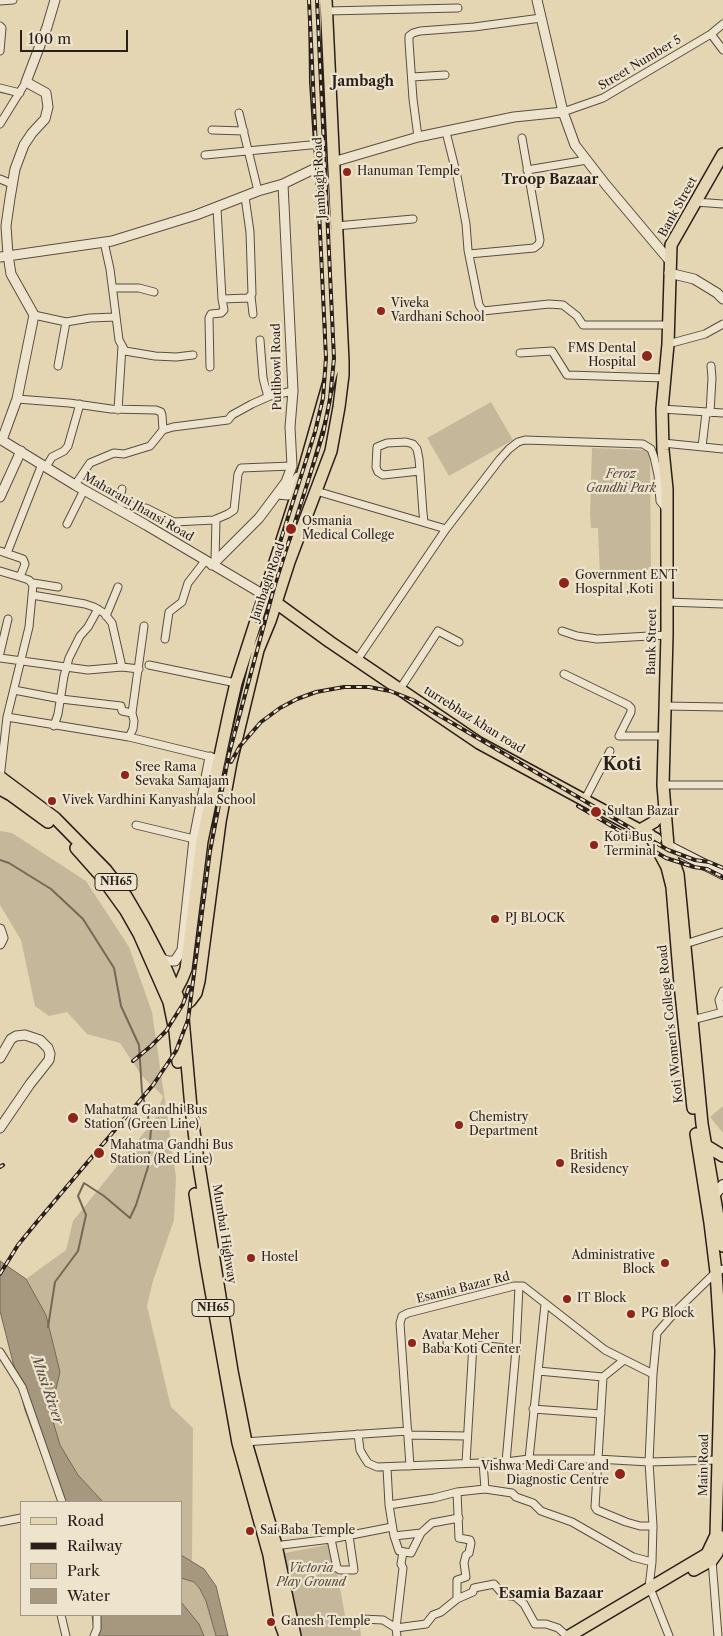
<!DOCTYPE html>
<html>
<head>
<meta charset="utf-8">
<style>
  body { margin:0 }
  #map { position:relative; width:723px; height:1636px; overflow:hidden; background:#e5d6b3; font-family:"Libre Caslon Text",serif }
  canvas { display:block }
  .legend { position:absolute; left:20px; top:1501px; width:162px; height:115px; box-sizing:border-box; background:#eee4ce; border:1px solid #a09586; margin:0; padding:6px 9px; list-style:none; font-size:15px; color:#2a1f19 }
  .legend li { display:flex; align-items:center; gap:10px; height:25px }
  .legend b { width:25px; border:1px solid #a09586 }
  .scale { position:absolute; left:20px; top:30px; width:108px; height:22px; box-sizing:border-box; border:2px solid #2a1f19; border-top:0; padding-left:6px; font-size:15px; line-height:18px; white-space:nowrap; color:#2a1f19; -webkit-text-stroke:4px #eee4ce; paint-order:stroke }
</style>
</head>
<body>
<div id="map">
<canvas width="723" height="1636"></canvas>
<ul class="legend">
<li><b style="height:6px;background:#e5d6b3"></b>Road</li>
<li><b style="height:6px;background:#2a1f19"></b>Railway</li>
<li><b style="height:14px;background:#c5b799"></b>Park</li>
<li><b style="height:14px;background:#a5987f"></b>Water</li>
</ul>
<div class="scale">100 m</div>
</div>
<script>
const c = document.querySelector('canvas').getContext('2d');
c.lineJoin = 'round';
function fillPath(path, color) { c.fillStyle = color; c.fill(path, 'evenodd'); }
const poly = rows => new Path2D(rows.map(r => 'M' + r).join(''));
function strokePath(path, color, width, dash) { c.strokeStyle = color; c.lineWidth = width; c.lineCap = dash ? 'butt' : 'round'; c.setLineDash(dash || []); c.stroke(path); }
function write(font, color, halo, rows, align = 'center') {
  c.font = font + ' "Libre Caslon Text",serif'; c.lineWidth = 4.5; c.setLineDash([]); c.textBaseline = 'middle'; c.strokeStyle = halo; c.fillStyle = color; for (const [text, x, y, turn = 0] of rows) {
    c.save(); c.translate(x, y); c.rotate((+turn || 0) * Math.PI / 180); c.textAlign = isNaN(turn) ? turn : align; if (halo) c.strokeText(text, 0, 0); c.fillText(text, 0, 0); c.restore();
  }
}
fillPath(poly([
  [491,402,513,440,449,476,427,438],
  [592,448,650,450,651,573,600,577,598,528,591,528,590,514],
  [0,831,12,833,86,881,129,947,152,1012,176,1177,174,1220,153,1281,147,1306,171,1407,193,1428,192,1562,181,1555,181,1502,103,1502,78,1475,60,1445,52,1418,54,1397,60,1372,46,1315,26,1279,66,1250,73,1221,155,1119,163,1096,142,1076,120,1043,87,1034,67,1012,49,1016,35,1006,21,940,0,905],
  [723,1106,723,1133,710,1117],
  [332,1544,346,1621,359,1619,361,1636,299,1636,280,1554],
  [181,1578,194,1582,200,1589,206,1601,216,1636,204,1636,199,1624,181,1602]
]), '#c5b799');
const water = poly([
  [0,1261,26,1279,46,1315,60,1372,54,1397,52,1418,60,1445,78,1475,103,1502,64,1502,41,1453,25,1410,0,1311,0,1261],
  [181,1555,204,1569,216,1586,228,1636,216,1636,206,1601,200,1589,194,1582,181,1578,181,1555],
  [181,1602,199,1624,204,1636,95,1636,92,1615,181,1615,181,1602]
]);
fillPath(water, '#a5987f');
strokePath(water, '#746856', 1);
strokePath(poly([
  [0,860,9,863,51,889,83,919,114,968,121,1006,139,1045,142,1092,151,1129,148,1167,136,1205,130,1218,104,1196,84,1183,78,1196,86,1215,78,1251,55,1282,48,1327]
]), '#746856', 2);
const minor = poly([
  [0,1,13,0],
  [327,11,458,8],
  [0,26,2,28,0,51],
  [711,34,723,50],
  [412,77,445,75],
  [0,88,20,93],
  [563,112,603,98,711,34,723,24],
  [239,113,258,191],
  [0,124,26,82],
  [212,130,244,131],
  [446,132,457,176,466,224,468,250,479,305,483,311,549,304,563,305,577,316,583,325,668,325],
  [418,137,413,99,409,42,409,36,413,33,420,31,474,27,541,18],
  [205,155,321,144],
  [527,170,587,160],
  [0,179,12,184],
  [695,202,723,204],
  [217,208,222,299],
  [336,226,413,219],
  [104,242,110,269,119,340,125,351,155,356,176,357,193,355],
  [469,254,534,248,539,244,540,240,522,138],
  [113,288,139,288,154,292],
  [251,296,253,314],
  [34,315,66,322,90,318,115,317],
  [260,340,263,378,268,397],
  [668,344,705,334,723,324],
  [520,353,552,351,567,375,666,378],
  [58,366,66,322],
  [210,367,209,318,211,314,221,313,224,310,222,299,248,298,252,294,250,232,245,197],
  [17,399,69,403,111,409,156,410,161,412,162,415,163,430,173,427,228,420,232,415,252,404,270,396,293,391],
  [662,409,723,413],
  [118,410,122,346],
  [710,413,712,378,711,366],
  [663,443,723,449],
  [702,447,706,413],
  [46,467,52,457,64,451,68,446,80,404],
  [420,471,383,475,378,472,376,467,377,447,387,443,406,442,413,444,417,449,419,459,420,471,423,513,424,522],
  [75,485,90,463,114,453,124,454,150,446,163,430],
  [122,489,120,497,120,501,123,503,140,508,146,508,174,522,214,520,228,514,234,510,238,474,241,468,292,466],
  [316,491,446,529],
  [67,524,84,490],
  [0,551,23,559,25,564,20,577,29,580,33,585,29,627,7,717,0,778],
  [7,553,42,464],
  [215,561,216,519],
  [0,571,20,577],
  [33,583,58,587],
  [32,595,85,604,94,607,104,613,112,623,122,667],
  [667,602,723,604],
  [106,616,118,587],
  [562,631,577,636,597,639,667,635],
  [165,639,169,612,182,602,188,583,205,561],
  [0,653,8,619],
  [0,658,88,670,122,667,139,669],
  [357,660,446,529,500,459,509,449,518,442,525,440,643,444,651,449,654,457,658,475,660,501,667,510],
  [149,665,236,683],
  [564,674,628,705,631,708,631,712,619,736,664,736],
  [400,689,438,631,459,642],
  [14,690,61,699,121,706,122,711,132,713,134,721,133,729,129,737],
  [664,706,723,707],
  [132,713,144,626],
  [7,717,129,737,215,758],
  [54,726,58,714,64,676,69,658,80,636,88,627,98,609],
  [663,785,723,785],
  [584,801,610,751],
  [136,825,194,839],
  [685,944,723,932],
  [722,1012,719,1000,723,991],
  [692,1020,723,1012],
  [447,1342,516,1349],
  [0,1352,22,1387,62,1502],
  [624,1360,603,1377,595,1507,597,1510,626,1522,640,1526,653,1526],
  [538,1371,603,1377],
  [533,1409,601,1414],
  [358,1434,360,1450,364,1457,368,1463,377,1467,506,1462,529,1459,597,1459,649,1462,718,1460],
  [408,1435,467,1436],
  [244,1442,408,1431],
  [529,1459,545,1304],
  [483,1462,485,1489],
  [506,1462,516,1349,519,1286],
  [466,1463,473,1344],
  [410,1466,400,1323,402,1316,408,1313,514,1286,523,1286,605,1350,653,1374],
  [387,1468,389,1505,394,1536,399,1551,411,1553,421,1533],
  [389,1505,434,1498,457,1492,485,1489,512,1493,516,1497,533,1503,541,1511,572,1522,633,1557,652,1562],
  [0,1522,21,1518],
  [394,1536,421,1533,432,1523,459,1518],
  [331,1539,337,1568,340,1570,354,1570,349,1536],
  [274,1546,331,1539,392,1527],
  [712,1560,718,1636],
  [649,1587,652,1562,653,1526,649,1462,653,1374,657,1333,676,1311,716,1272,723,1269],
  [652,1593,669,1636],
  [457,1599,473,1592,474,1588,494,1584,500,1591,505,1595,516,1597,524,1604,535,1624,546,1624,558,1628,567,1636],
  [61,1615,66,1636],
  [362,1619,383,1620,396,1628,426,1624,433,1615,441,1612,457,1599,457,1580,466,1577,464,1563,466,1555,469,1553,471,1543,470,1540,459,1538,457,1492],
  [94,1636,97,1629,97,1615],
  [397,1636,396,1628,403,1568,401,1564,403,1552]
]);
const tertiary = poly([
  [537,0,563,112,575,145,606,185,669,260],
  [333,162,418,137,514,117,563,112],
  [0,257,112,241,196,215,258,191,283,184],
  [669,273,694,279,717,293,723,299],
  [0,439,75,485,146,525,264,595],
  [2,440,17,399,34,315,11,274,8,255,6,226,10,198,15,169,24,145,32,133,45,119,48,107,46,93,26,82,47,27,55,0],
  [277,494,288,495,298,477],
  [0,497,21,451],
  [212,565,259,518,286,482,292,466,290,427,293,391,283,184,322,165],
  [0,929,3,938,0,944],
  [160,958,167,961,175,961,182,950,194,839,210,757],
  [0,1058,11,1039,16,1036,25,1035,40,1040,48,1048,50,1054,49,1060,30,1084,0,1128]
]);
const secondary = poly([
  [668,846,723,874],
  [710,1197,714,1195,723,1185]
]);
const primary = poly([
  [723,154,671,245,668,344,662,409,663,450,667,489,667,635,663,785,668,846,678,874,702,1124,723,1246],
  [275,602,330,642,479,743,656,839],
  [640,830,654,822,665,809],
  [650,835,667,867,672,887,680,984,693,1108],
  [172,998,182,979,186,969,202,841,230,709,236,683,297,494,332,371,332,326,316,82,315,0],
  [172,1009,182,1007,190,1001,196,993,199,981,220,822,231,762,258,650,270,621,289,562,331,451,339,407,343,375,343,361,326,0],
  [705,1145,723,1156],
  [694,1570,712,1560,717,1553,722,1537],
  [569,1636,707,1554,716,1535,721,1351,716,1272,710,1223,696,1134]
]);
const trunk = poly([
  [0,777,55,818,106,870,126,896,143,925,166,969,182,1007,191,1108,196,1147,232,1371,246,1442,276,1545,295,1636],
  [0,789,11,795,48,822],
  [76,848,100,875,126,911,139,934,169,1002,175,1031,178,1062],
  [195,1194,206,1263,238,1443,269,1555,281,1625,285,1636]
]);
strokePath(minor, '#594d40', 9);
strokePath(tertiary, '#594d40', 11);
strokePath(secondary, '#2a1f19', 12);
strokePath(primary, '#2a1f19', 14);
strokePath(trunk, '#2a1f19', 14);
strokePath(minor, '#eee4ce', 7);
strokePath(tertiary, '#eee4ce', 9);
strokePath(secondary, '#eee4ce', 10);
strokePath(primary, '#e5d6b3', 11);
strokePath(trunk, '#e5d6b3', 11);
const rail = poly([
  [257,621,263,596,315,432,323,398,326,358,309,0],
  [231,762,240,746,261,722,280,708,297,699,316,692,344,687,369,687,390,691,413,700,668,850,695,860,709,862,723,868],
  [578,806,630,837],
  [654,851,666,858,694,867,707,869,723,877],
  [133,1061,151,1046,166,1031,183,1004,189,987],
  [0,1167,3,1165],
  [0,1274,18,1245,36,1223,153,1085,176,1051,188,1020,210,851,229,754,274,588,323,434,330,399,334,358,317,0]
]);
strokePath(rail, '#2a1f19', 4);
strokePath(rail, '#eee4ce', 2, [5.5]);
for (const [x, y, r, color] of [
  [347,172,5,"#8f2418"],
  [381,311,5,"#8f2418"],
  [647,356,6,"#8f2418"],
  [291,529,6,"#8f2418"],
  [564,583,6,"#8f2418"],
  [125,775,5,"#8f2418"],
  [52,801,5,"#8f2418"],
  [596,812,6,"#8f2418"],
  [594,845,5,"#8f2418"],
  [495,919,5,"#8f2418"],
  [73,1118,6,"#8f2418"],
  [459,1125,5,"#8f2418"],
  [99,1153,6,"#8f2418"],
  [560,1163,5,"#8f2418"],
  [251,1258,5,"#8f2418"],
  [665,1263,5,"#8f2418"],
  [567,1299,5,"#8f2418"],
  [631,1314,5,"#8f2418"],
  [412,1343,5,"#8f2418"],
  [620,1474,6,"#8f2418"],
  [250,1531,5,"#8f2418"],
  [271,1622,5,"#8f2418"]
]) { const dot = new Path2D(); dot.arc(x, y, r, 0, 2 * Math.PI); c.fillStyle = color; c.fill(dot); strokePath(dot, '#eee4ce', 2); }
for (const [x, y, w] of [
  [116,882,42],
  [213,1308,42]
]) { const box = new Path2D(); box.roundRect(x - w / 2, y - 8.5, w, 17, 4); c.fillStyle = '#eee4ce'; c.fill(box); strokePath(box, '#2a1f19', 1); }
write('bold 11px', '#2a1f19', null, [
  ["NH65",116,882],
  ["NH65",213,1308]
]);
write('12px', '#2a1f19', '#eee4ce', [
  ["Street Number 5",640,63,-31],
  ["Jambagh Road",320,178,-93],
  ["Bank Street",678,207,-61],
  ["Putlibowl Road",277,367,-91],
  ["Maharani Jhansi Road",138,507,30],
  ["Jambagh Road",268,582,-71],
  ["Bank Street",652,642,-89],
  ["turrebhaz khan road",474,720,32],
  ["Koti Women's College Road",671,1024,-96],
  ["Mumbai Highway",224,1234,81],
  ["Esamia Bazar Rd",463,1288,-14],
  ["Main Road",704,1465,-89]
]);
write('12px', '#2a1f19', '#eee4ce', [
  ["Hanuman Temple",357,172],
  ["Viveka",391,304],
  ["Vardhani School",391,318],
  ["FMS Dental",636,349,"right"],
  ["Hospital",636,363,"right"],
  ["Osmania",302,522],
  ["Medical College",302,536],
  ["Government ENT",575,576],
  ["Hospital ,Koti",575,590],
  ["Sree Rama",135,768],
  ["Sevaka Samajam",135,782],
  ["Vivek Vardhini Kanyashala School",62,801],
  ["Sultan Bazar",607,812],
  ["Koti Bus",604,838],
  ["Terminal",604,852],
  ["PJ BLOCK",505,919],
  ["Mahatma Gandhi Bus",84,1111],
  ["Station (Green Line)",84,1125],
  ["Chemistry",469,1118],
  ["Department",469,1132],
  ["Mahatma Gandhi Bus",110,1146],
  ["Station (Red Line)",110,1160],
  ["British",570,1156],
  ["Residency",570,1170],
  ["Administrative",655,1256,"right"],
  ["Block",655,1270,"right"],
  ["Hostel",261,1258],
  ["IT Block",577,1299],
  ["PG Block",641,1314],
  ["Avatar Meher",422,1336],
  ["Baba Koti Center",422,1350],
  ["Vishwa Medi Care and",609,1467,"right"],
  ["Diagnostic Centre",609,1481,"right"],
  ["Sai Baba Temple",260,1531],
  ["Ganesh Temple",281,1622]
], 'left');
write('italic 12px', '#584d3f', '#eee4ce', [
  ["Feroz",621,475],
  ["Gandhi Park",621,489],
  ["Victoria",311,1569],
  ["Play Ground",311,1583]
]);
write('bold 14px', '#2a1f19', '#eee4ce', [
  ["Jambagh",363,82],
  ["Troop Bazaar",550,180],
  ["Esamia Bazaar",551,1594]
]);
write('italic 14px', '#55493d', '#eee4ce', [
  ["Musi River",47,1390,71]
]);
write('bold 18px', '#2a1f19', '#eee4ce', [
  ["Koti",622,765]
]);
</script>
</body>
</html>
